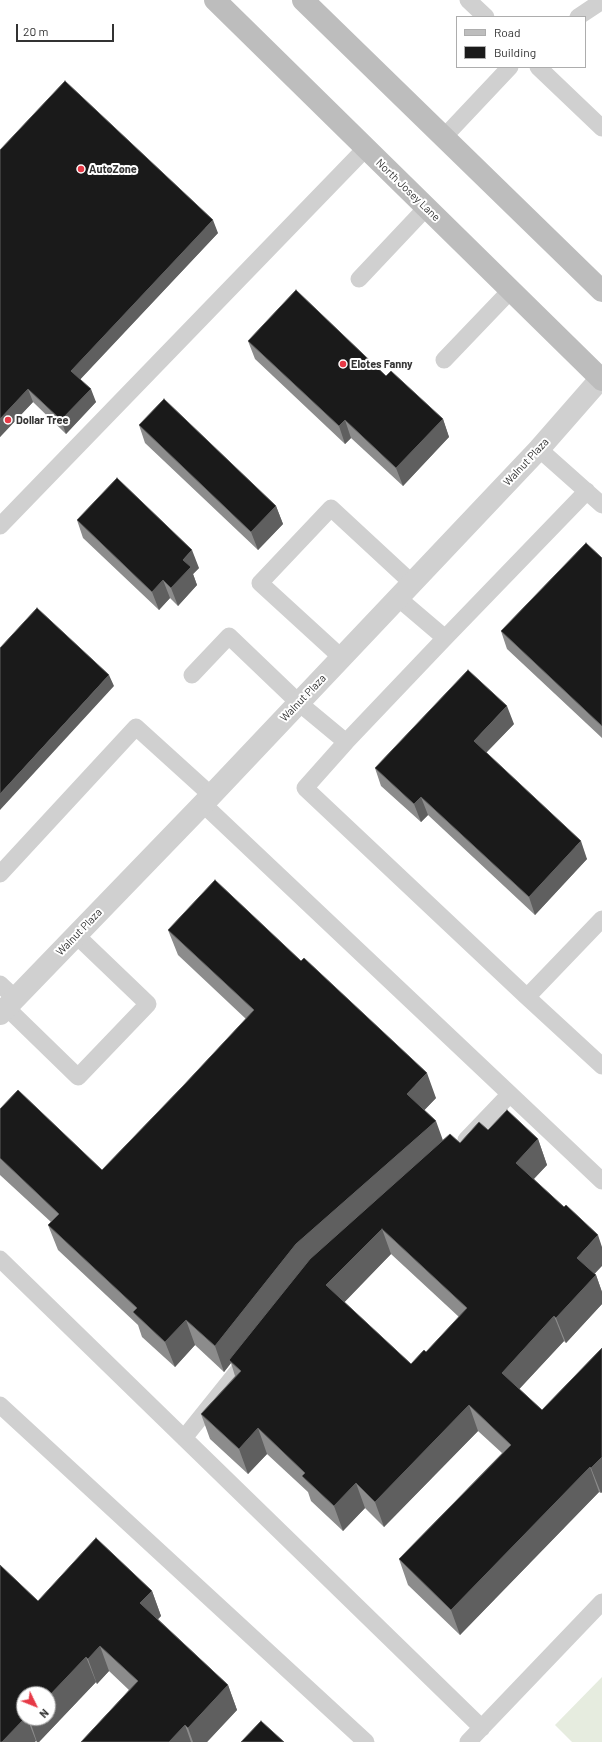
<!DOCTYPE html>
<html>
<head>
<meta charset="utf-8">
<style>
  body { margin:0 }
  #map { position:relative; width:602px; height:1742px; overflow:hidden; background:#fff; font-family:Barlow,sans-serif }
  canvas { display:block }
  .legend { position:absolute; left:456px; top:16px; width:130px; height:52px; box-sizing:border-box; background:#fff; border:1px solid #adadad; margin:0; padding:5px 7px; list-style:none; font-size:12px; color:#333 }
  .legend li { display:flex; align-items:center; gap:8px; height:20px }
  .legend b { width:20px; border:1px solid #adadad }
  .north { position:absolute; left:16px; top:1686px; width:40px; height:40px; box-sizing:border-box; background:#fff; border:1px solid #adadad; border-radius:50%; rotate:133deg; font-size:11px; font-weight:700; line-height:16px; text-align:center; color:#333 }
  .north::after { content:''; display:block; margin:auto; width:14px; height:18px; background:#e63946; clip-path:polygon(50% 0,100% 100%,50% 72%,0 100%) }
  .scale { position:absolute; left:16px; top:24px; width:98px; height:18px; box-sizing:border-box; border:2px solid #333; border-top:0; padding-left:5px; font-size:12px; line-height:14px; white-space:nowrap; color:#333; -webkit-text-stroke:3px #fff; paint-order:stroke }
</style>
</head>
<body>
<div id="map">
<canvas width="602" height="1742"></canvas>
<ul class="legend">
<li><b style="height:5px;background:#bdbdbd"></b>Road</li>
<li><b style="height:11px;background:#1a1a1a"></b>Building</li>
</ul>
<div class="north">N</div>
<div class="scale">20 m</div>
</div>
<script>
const c = document.querySelector('canvas').getContext('2d');
c.lineJoin = 'round';
function fillPath(path, color) { c.fillStyle = color; c.fill(path, 'evenodd'); }
const poly = rows => new Path2D(rows.map(r => 'M' + r).join(''));
function strokePath(path, color, width, dash) { c.strokeStyle = color; c.lineWidth = width; c.lineCap = dash ? 'butt' : 'round'; c.setLineDash(dash || []); c.stroke(path); }
function write(font, color, halo, rows, align = 'center') {
  c.font = font + ' Barlow,sans-serif'; c.lineWidth = 4; c.setLineDash([]); c.textBaseline = 'middle'; c.strokeStyle = halo; c.fillStyle = color; for (const [text, x, y, turn = 0] of rows) {
    c.save(); c.translate(x, y); c.rotate((+turn || 0) * Math.PI / 180); c.textAlign = isNaN(turn) ? turn : align; if (halo) c.strokeText(text, 0, 0); c.fillText(text, 0, 0); c.restore();
  }
}
fillPath(poly([
  [602,1677,602,1742,572,1742,555,1725]
]), '#e6ecdf');
strokePath(poly([
  [468,0,486,17],
  [578,17,602,1],
  [538,67,602,128],
  [444,137,510,67],
  [359,279,426,208],
  [444,360,511,290],
  [539,449,602,505],
  [0,526,366,148],
  [398,598,445,638],
  [342,658,260,583,331,508,412,583],
  [192,675,229,636,299,703,346,742],
  [203,804,602,1181],
  [0,874,136,727,211,795],
  [602,919,527,997,602,1066],
  [0,984,15,998],
  [527,997,305,788,346,742,445,638,587,491],
  [6,1007,78,1077,148,1004,76,935],
  [466,1140,510,1094],
  [0,1259,482,1728],
  [0,1405,366,1742],
  [184,1438,249,1357],
  [468,1742,602,1602]
]), '#d0d0d0', 17);
strokePath(poly([
  [0,1014,203,804,539,449,602,377]
]), '#d0d0d0', 22);
strokePath(poly([
  [215,0,602,380],
  [303,0,602,291]
]), '#bdbdbd', 22);
fillPath(poly([
  [0,150,218,233,80,379,96,402,66,434,33,402,0,437],
  [248,341,386,376,443,419,449,437,403,486,351,438,345,444,255,359],
  [139,425,276,506,283,524,258,550,145,443],
  [77,520,199,568,193,574,197,585,178,606,170,598,159,610,83,538],
  [602,558,602,738,507,649,501,631],
  [514,724,486,753,587,859,535,915,428,815,421,822,381,786,375,768],
  [168,930,436,1098,424,1110,443,1141,460,1143,488,1130,538,1139,547,1165,534,1179,596,1275,602,1292,602,1304,566,1343,564,1341,519,1389,542,1410,602,1348,602,1492,601,1493,599,1492,460,1635,408,1585,399,1559,502,1453,478,1431,384,1527,365,1508,343,1531,311,1501,308,1492,267,1454,248,1474,210,1439,201,1414,235,1376,231,1363,224,1372,195,1345,175,1367,142,1337,138,1325,58,1250,48,1225,51,1222,0,1175,0,1109,102,1170,183,1086,246,1019,178,955],
  [391,1254,459,1317,426,1352,411,1364,344,1302],
  [152,1591,161,1616,158,1619,228,1685,237,1710,207,1742,81,1742,129,1690,109,1671,97,1684,96,1682,39,1742,37,1742,36,1741,0,1742,38,1601],
  [24,1694,48,1718,24,1718]
]), '#8c8c8c');
fillPath(poly([
  [213,220,218,233,76,384,71,371],
  [28,389,33,402,0,437,0,419],
  [91,389,96,402,66,434,61,420],
  [443,419,449,437,403,486,396,468],
  [345,420,351,438,345,444,339,426],
  [276,506,283,524,258,550,251,532],
  [192,550,199,568,193,574,197,585,178,606,171,588,183,560],
  [163,580,170,598,159,610,152,592],
  [109,675,114,686,0,810,0,794],
  [507,706,514,724,480,759,474,741],
  [421,797,428,815,421,822,414,804],
  [581,841,587,859,535,915,529,897],
  [427,1073,436,1098,416,1119,407,1094],
  [436,1121,445,1146,229,1360,231,1363,224,1372,215,1346,296,1244],
  [538,1139,547,1165,525,1188,516,1163],
  [382,1229,391,1254,336,1311,326,1285],
  [598,1235,602,1247,602,1266,586,1283,577,1258],
  [596,1275,602,1292,602,1304,566,1343,556,1318],
  [554,1316,564,1341,511,1398,502,1373],
  [186,1320,195,1345,175,1367,165,1342],
  [469,1405,478,1431,384,1527,375,1502],
  [258,1428,267,1454,248,1474,239,1449],
  [602,1457,602,1492,601,1493,591,1468],
  [590,1467,599,1492,460,1635,451,1610],
  [356,1483,365,1508,343,1531,334,1506],
  [152,1591,161,1616,149,1628,140,1603],
  [100,1646,109,1671,97,1684,88,1659],
  [86,1657,96,1682,39,1742,37,1742,29,1718,48,1718,48,1697],
  [228,1685,237,1710,207,1742,193,1742,188,1728],
  [25,1718,27,1718,36,1741,35,1742,2,1742],
  [185,1725,191,1742,169,1742]
]), '#5f5f5f');
const building = poly([
  [65,81,213,220,71,371,91,389,61,420,28,389,0,419,0,150,65,81],
  [296,290,386,376,391,371,443,419,396,468,345,420,339,426,248,341,296,290],
  [164,399,276,506,251,532,139,425,164,399],
  [117,478,192,550,183,560,191,567,171,588,163,580,152,592,77,520,117,478],
  [586,543,602,558,602,726,501,631,586,543],
  [37,608,109,675,0,794,0,648,37,608],
  [468,670,507,706,474,741,581,841,529,897,421,797,414,804,375,768,468,670],
  [215,880,301,961,304,958,427,1073,407,1094,436,1121,296,1244,215,1346,186,1320,165,1342,133,1312,137,1308,48,1225,59,1214,0,1158,0,1109,18,1090,102,1170,183,1086,254,1010,168,930,215,880],
  [507,1110,538,1139,516,1163,564,1207,566,1205,598,1235,577,1258,596,1275,556,1318,554,1316,502,1373,542,1410,602,1348,602,1457,591,1468,590,1467,451,1610,399,1559,511,1445,469,1405,375,1502,356,1483,334,1506,302,1476,305,1473,258,1428,239,1449,201,1414,241,1371,229,1360,310,1259,450,1134,460,1143,479,1122,488,1130,507,1110],
  [382,1229,467,1308,426,1352,424,1350,411,1364,326,1285,382,1229],
  [96,1538,152,1591,140,1603,228,1685,188,1728,185,1725,169,1742,81,1742,138,1681,100,1646,88,1659,86,1657,48,1697,48,1694,24,1694,24,1718,25,1718,2,1742,0,1742,0,1565,38,1601,96,1538],
  [261,1721,284,1742,241,1742,261,1721]
]);
fillPath(building, '#1a1a1a');
strokePath(building, '#5f5f5f', 1);
for (const [x, y, r, color] of [
  [81,169,4,"#e63946"],
  [343,364,4,"#e63946"],
  [8,420,4,"#e63946"]
]) { const dot = new Path2D(); dot.arc(x, y, r, 0, 2 * Math.PI); c.fillStyle = color; c.fill(dot); strokePath(dot, '#fff', 1.5); }
write('bold 11px', '#333', '#fff', [
  ["AutoZone",89,169],
  ["Elotes Fanny",351,364],
  ["Dollar Tree",16,420]
], 'left');
write('11px', '#333', '#fff', [
  ["North Josey Lane",408,190,44],
  ["Walnut Plaza",526,462,-47],
  ["Walnut Plaza",303,698,-46],
  ["Walnut Plaza",79,932,-46]
]);
</script>
</body>
</html>
